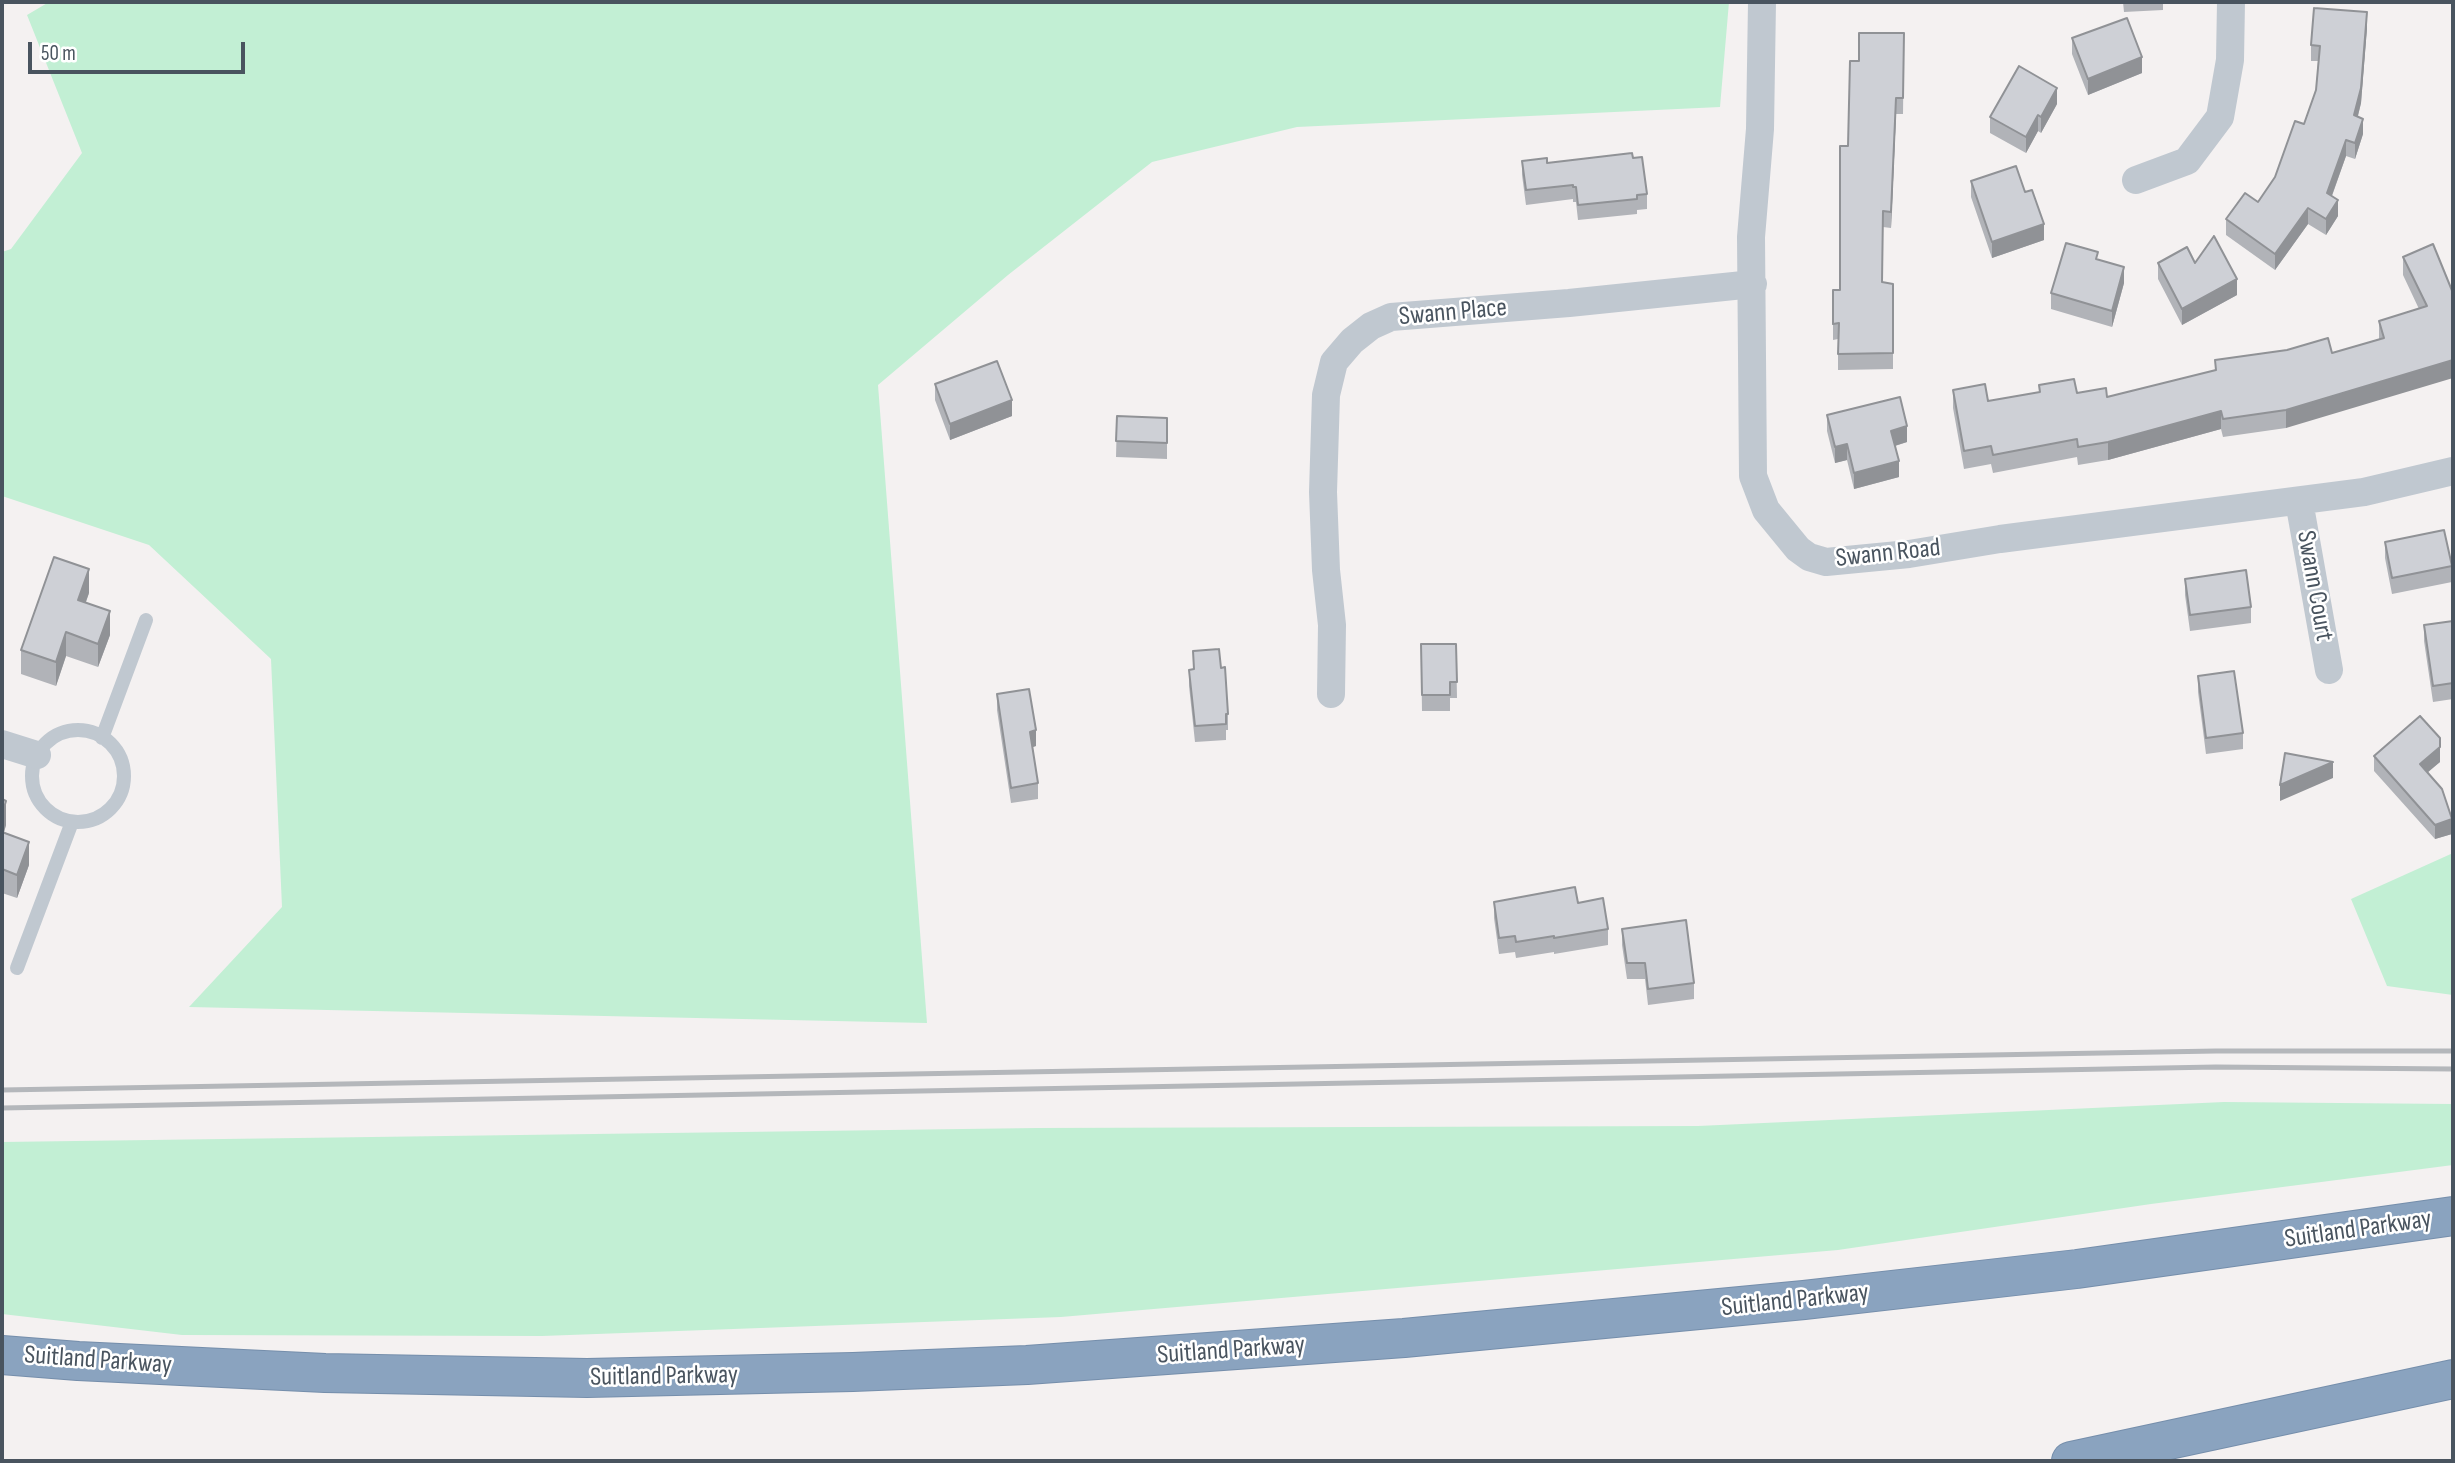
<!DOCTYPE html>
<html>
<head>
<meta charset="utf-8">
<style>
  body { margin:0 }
  #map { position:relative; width:2455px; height:1463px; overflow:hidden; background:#f4f1f1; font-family:"Sofia Sans Condensed",sans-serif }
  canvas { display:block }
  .frame { position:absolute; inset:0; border:4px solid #49545f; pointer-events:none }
  .scale { position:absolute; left:28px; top:42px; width:217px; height:32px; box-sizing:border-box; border:4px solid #49545f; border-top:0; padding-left:9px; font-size:21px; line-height:24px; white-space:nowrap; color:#49545f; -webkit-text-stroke:5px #fff; paint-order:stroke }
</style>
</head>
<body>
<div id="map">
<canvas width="2455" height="1463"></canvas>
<div class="frame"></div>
<div class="scale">50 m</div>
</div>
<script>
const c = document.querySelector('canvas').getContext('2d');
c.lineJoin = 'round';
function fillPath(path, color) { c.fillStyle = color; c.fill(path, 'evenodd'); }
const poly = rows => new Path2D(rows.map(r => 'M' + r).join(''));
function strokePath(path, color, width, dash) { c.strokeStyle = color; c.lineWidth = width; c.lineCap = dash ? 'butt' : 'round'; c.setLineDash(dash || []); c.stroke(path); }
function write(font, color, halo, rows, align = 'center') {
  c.font = font + ' "Sofia Sans Condensed",sans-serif'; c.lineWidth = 5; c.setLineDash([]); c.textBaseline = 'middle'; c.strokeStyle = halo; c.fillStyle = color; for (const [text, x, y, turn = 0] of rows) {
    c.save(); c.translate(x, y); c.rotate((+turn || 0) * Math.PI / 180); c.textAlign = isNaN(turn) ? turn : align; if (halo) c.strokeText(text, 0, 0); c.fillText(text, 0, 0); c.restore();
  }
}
fillPath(poly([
  [49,2,1729,2,1720,107,1297,127,1152,162,1008,275,878,385,927,1023,189,1007,282,907,271,659,149,545,2,496,2,252,11,249,82,153,27,15],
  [2453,853,2453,995,2387,986,2351,899],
  [2224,1102,2453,1104,2453,1165,2151,1204,1838,1250,1061,1317,542,1336,182,1335,2,1314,2,1142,1037,1128,1698,1126]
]), '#c2efd4');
const highway = poly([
  [2,1355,78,1361,325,1373,587,1378,853,1372,1027,1365,1404,1338,1804,1300,2077,1269,2453,1216],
  [2071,1461,2453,1379]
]);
strokePath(highway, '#758eab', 40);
strokePath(poly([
  '32 776a46 46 0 1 1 92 0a46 46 0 1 1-92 0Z',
  [102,738,146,620],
  [17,968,72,822]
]), '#c0c8d0', 14);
strokePath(poly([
  [1762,2,1760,129,1751,237,1753,476,1766,510,1798,549,1809,557,1826,562,1909,554,2000,539,2364,492,2453,471],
  [2136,180,2187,161,2220,117,2230,60,2231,2],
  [2299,501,2329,670],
  [1331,694,1332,625,1326,570,1323,492,1326,395,1334,362,1352,341,1371,326,1391,317,1569,303,1753,284],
  [2,744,37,755]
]), '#c0c8d0', 28);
strokePath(highway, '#8aa3bf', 38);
strokePath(poly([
  [2,1090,2216,1051,2453,1051],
  [2,1108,2216,1067,2453,1069]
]), '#b4b7bb', 5);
fillPath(poly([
  [2123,2,2163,2,2163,10,2124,12],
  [2367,28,2361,103,2358,116,2363,134,2355,159,2346,156,2332,196,2338,216,2326,235,2308,224,2275,270,2226,235,2226,219,2258,202,2275,177,2304,124,2316,90,2318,61,2311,61,2311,45],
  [1904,33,1903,114,1896,114,1891,228,1883,227,1882,282,1893,284,1893,369,1838,370,1838,339,1833,340,1833,290,1840,290,1859,61],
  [2072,38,2142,73,2088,95,2072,54],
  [2057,104,2041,133,2038,131,2026,153,1990,133,1990,117],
  [1633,158,1647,194,1647,209,1637,210,1637,214,1578,220,1576,202,1573,202,1573,199,1526,205,1522,175,1522,161,1547,163],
  [1971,181,2025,192,2044,240,1992,258,1971,197],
  [2403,257,2453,293,2286,428,2223,437,2221,429,2108,460,2078,465,2077,457,1993,473,1991,464,1964,469,1953,408,1953,390,1988,401,2039,392,2039,385,2077,393,2107,397,2215,371,2215,360,2332,353,2379,339,2379,321,2419,309,2403,275],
  [2098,260,2124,283,2112,327,2051,309,2051,293],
  [2158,263,2195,263,2237,295,2182,325,2158,279],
  [935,384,1012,416,950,440,935,400],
  [1827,415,1907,442,1895,446,1899,477,1854,489,1847,460,1835,463,1827,431],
  [1117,416,1167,418,1167,459,1116,457],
  [2385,542,2452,566,2452,582,2392,594,2385,558],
  [2185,579,2251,607,2251,623,2190,631,2185,595],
  [89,593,86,602,110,635,98,667,66,656,56,686,21,674,21,650],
  [2453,621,2453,699,2433,702,2424,641,2424,625],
  [1421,644,1456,644,1457,698,1450,698,1450,711,1422,711],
  [1193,651,1221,668,1228,714,1228,730,1226,730,1226,740,1195,742,1189,686,1189,670,1193,669],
  [2198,676,2243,733,2243,749,2206,754,2198,692],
  [997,694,1036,746,1032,747,1038,783,1038,799,1011,803,997,710],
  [2374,756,2440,762,2427,772,2452,834,2435,839,2374,771],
  [2,799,6,825,4,833,29,865,17,898,2,893],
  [1494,902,1578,903,1608,929,1608,945,1554,954,1554,952,1516,958,1515,952,1499,954,1494,918],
  [1622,929,1694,983,1694,999,1648,1005,1645,979,1627,979,1622,945]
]), '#b1b3b8');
fillPath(poly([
  [2367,12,2367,28,2361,103,2354,131,2354,115],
  [2142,57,2142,73,2088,95,2088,79],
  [2057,88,2057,104,2041,133,2041,117],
  [1896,98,1896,114,1891,228,1891,212],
  [2038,115,2038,131,2026,153,2026,137],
  [2363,119,2363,134,2355,159,2355,143],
  [2346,140,2346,156,2327,209,2327,193],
  [2338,200,2338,216,2326,235,2326,219],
  [2308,208,2308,224,2275,270,2275,254],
  [2044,224,2044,240,1992,258,1992,242],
  [2124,267,2124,283,2112,327,2112,311],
  [2237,279,2237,295,2182,325,2182,309],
  [2453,360,2453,378,2286,428,2286,410],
  [1012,400,1012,416,950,440,950,424],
  [2221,411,2221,429,2108,460,2108,442],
  [1907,426,1907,442,1891,447,1891,431],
  [1847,444,1847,460,1835,463,1835,447],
  [1899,461,1899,477,1854,489,1854,473],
  [89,569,89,593,78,623,78,600],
  [110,611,110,635,98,667,98,644],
  [66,632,66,656,56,686,56,662],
  [1036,730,1036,746,1030,748,1030,732],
  [2440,747,2440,762,2420,779,2420,764],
  [2333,762,2333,778,2280,801,2280,785],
  [6,801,6,825,2,838,2,814],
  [2452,819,2452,834,2435,839,2435,825],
  [29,842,29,865,17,898,17,875]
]), '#909296');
const building = poly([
  [2314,8,2367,12,2361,88,2354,115,2363,119,2355,143,2346,140,2327,193,2338,200,2326,219,2308,208,2275,254,2226,219,2245,193,2258,202,2275,177,2295,121,2304,124,2316,90,2320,46,2311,45,2314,8],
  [2127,18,2142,57,2088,79,2072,38,2127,18],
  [1859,33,1904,33,1903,98,1896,98,1891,212,1883,211,1882,282,1893,284,1893,353,1838,354,1839,323,1833,324,1833,290,1840,290,1840,146,1848,146,1850,61,1859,61,1859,33],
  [2019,66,2057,88,2041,117,2038,115,2026,137,1990,117,2019,66],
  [1632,153,1633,158,1642,157,1647,194,1637,195,1637,199,1578,205,1576,187,1573,187,1573,185,1526,190,1522,161,1547,158,1547,163,1632,153],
  [2016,166,2025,192,2032,190,2044,224,1992,242,1971,181,2016,166],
  [2214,236,2237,279,2182,309,2158,263,2187,247,2195,263,2214,236],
  [2066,243,2098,252,2096,259,2124,267,2112,311,2051,293,2066,243],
  [2433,244,2453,293,2453,360,2286,410,2223,419,2221,411,2108,442,2078,447,2077,439,1993,455,1991,446,1964,451,1953,390,1985,384,1988,401,2040,392,2039,385,2074,379,2077,393,2106,388,2107,397,2216,370,2215,360,2287,350,2328,338,2332,353,2384,338,2379,321,2427,306,2403,257,2433,244],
  [997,361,1012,400,950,424,935,384,997,361],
  [1900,397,1907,426,1891,431,1899,461,1854,473,1847,444,1835,447,1827,415,1900,397],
  [1117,416,1167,418,1167,443,1116,441,1117,416],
  [2444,530,2452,566,2392,578,2385,542,2444,530],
  [54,557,89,569,78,600,110,611,98,644,66,632,56,662,21,650,54,557],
  [2246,570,2251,607,2190,615,2185,579,2246,570],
  [2453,621,2453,683,2433,686,2424,625,2453,621],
  [1421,644,1456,644,1457,682,1450,682,1450,695,1422,695,1421,644],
  [1219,649,1221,668,1225,667,1228,714,1226,714,1226,724,1195,726,1189,670,1194,669,1193,651,1219,649],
  [2234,671,2243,733,2206,738,2198,676,2234,671],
  [1029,689,1036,730,1030,732,1038,783,1011,788,997,694,1029,689],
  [2420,716,2440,738,2440,747,2420,764,2442,789,2452,819,2435,825,2374,756,2420,716],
  [2285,753,2333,762,2280,785,2285,753],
  [2,799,6,801,2,814,2,799],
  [2,832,29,842,17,875,2,869,2,832],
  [1575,887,1578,903,1603,898,1608,929,1554,938,1554,936,1516,942,1515,936,1499,938,1494,902,1575,887],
  [1686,920,1694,983,1648,989,1645,963,1627,963,1622,929,1686,920]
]);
fillPath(building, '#ced0d6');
strokePath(building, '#909296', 2);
write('26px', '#49545f', '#fff', [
  ["Swann Place",1453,313,-5],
  ["Swann Road",1888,554,-6],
  ["Swann Court",2314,586,80],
  ["Suitland Parkway",2358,1230,-8],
  ["Suitland Parkway",1795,1301,-6],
  ["Suitland Parkway",1231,1351,-4],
  ["Suitland Parkway",98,1361,4],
  ["Suitland Parkway",664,1377,-1]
]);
</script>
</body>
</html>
